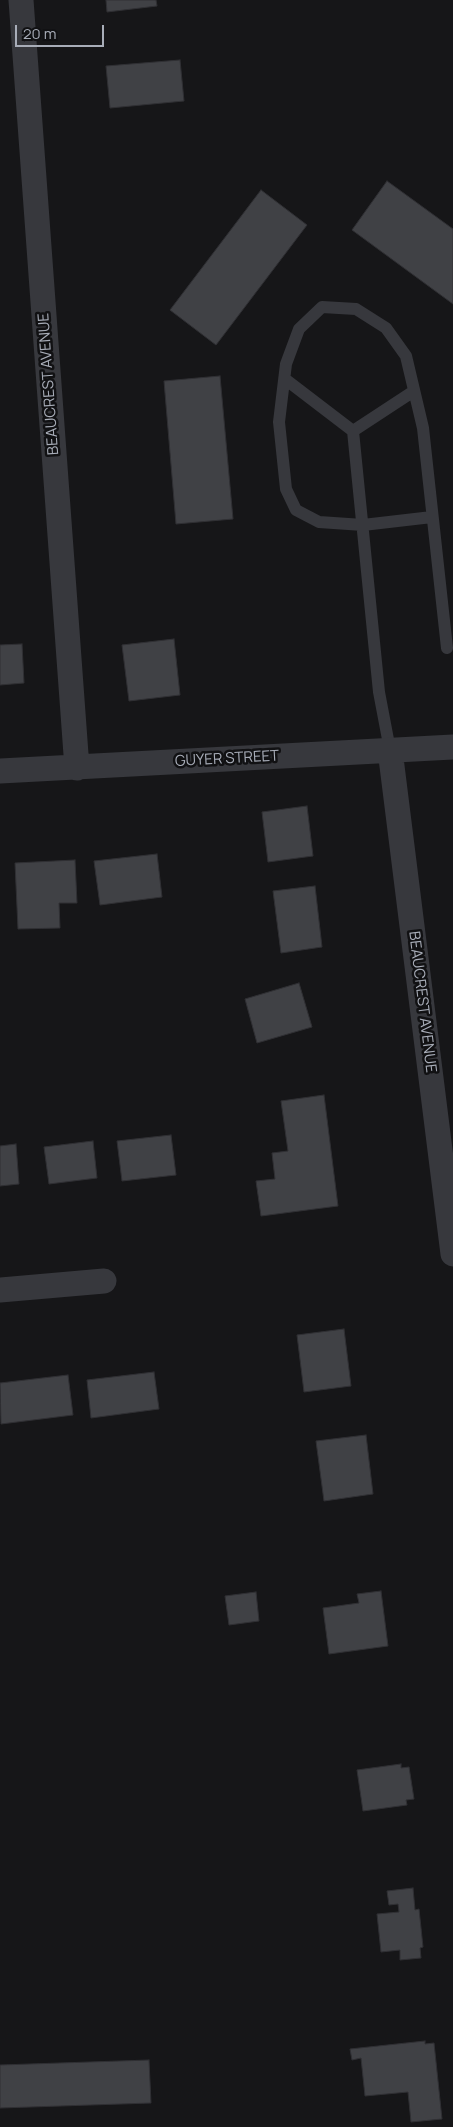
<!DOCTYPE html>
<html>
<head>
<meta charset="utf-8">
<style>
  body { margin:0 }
  #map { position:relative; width:453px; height:2127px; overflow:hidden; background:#161618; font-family:Manrope,sans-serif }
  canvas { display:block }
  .scale { position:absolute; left:15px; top:25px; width:89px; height:22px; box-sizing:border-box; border:2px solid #a8adb8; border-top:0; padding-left:6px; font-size:15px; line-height:18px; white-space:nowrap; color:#a8adb8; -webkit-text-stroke:4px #111113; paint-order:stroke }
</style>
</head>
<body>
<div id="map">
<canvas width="453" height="2127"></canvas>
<div class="scale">20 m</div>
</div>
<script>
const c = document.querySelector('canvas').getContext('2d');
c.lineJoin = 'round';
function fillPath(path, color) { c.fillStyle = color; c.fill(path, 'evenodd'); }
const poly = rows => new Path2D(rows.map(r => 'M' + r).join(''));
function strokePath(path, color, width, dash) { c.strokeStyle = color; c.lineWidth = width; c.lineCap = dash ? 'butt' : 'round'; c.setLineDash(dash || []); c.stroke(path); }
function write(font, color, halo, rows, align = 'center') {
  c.font = font + ' Manrope,sans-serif'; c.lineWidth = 5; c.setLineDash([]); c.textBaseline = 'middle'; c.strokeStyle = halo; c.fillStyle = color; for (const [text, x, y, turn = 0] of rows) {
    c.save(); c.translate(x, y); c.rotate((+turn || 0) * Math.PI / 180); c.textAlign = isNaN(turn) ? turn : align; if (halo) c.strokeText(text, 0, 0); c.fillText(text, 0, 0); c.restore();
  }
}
const building = poly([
  [106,0,156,0,157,6,107,12,106,0],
  [180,60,184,101,110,108,106,66,180,60],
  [387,181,453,229,453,304,352,230,387,181],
  [261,190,307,225,216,345,170,310,261,190],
  [220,376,233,519,176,524,164,381,220,376],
  [174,639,180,695,129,701,122,645,174,639],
  [22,644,24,683,0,685,0,645,22,644],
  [307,806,313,856,268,862,262,812,307,806],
  [157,854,162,897,100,905,94,861,157,854],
  [75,860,77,903,59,903,60,928,18,929,15,863,75,860],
  [315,886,322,947,281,953,273,891,315,886],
  [299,983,312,1027,257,1043,245,999,299,983],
  [324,1095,338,1206,261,1216,256,1181,275,1179,272,1153,288,1151,281,1101,324,1095],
  [171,1135,176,1175,122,1181,117,1141,171,1135],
  [93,1141,97,1178,49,1184,44,1147,93,1141],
  [16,1144,19,1184,0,1186,0,1146,16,1144],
  [344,1329,351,1386,304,1392,297,1335,344,1329],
  [154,1372,159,1409,91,1418,87,1380,154,1372],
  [68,1375,73,1415,1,1424,0,1383,68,1375],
  [366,1435,373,1494,324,1501,316,1441,366,1435],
  [381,1591,388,1646,329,1654,323,1608,359,1603,357,1594,381,1591],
  [256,1592,259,1621,229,1625,225,1596,256,1592],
  [401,1764,401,1768,409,1767,414,1799,406,1800,407,1805,363,1811,357,1770,401,1764],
  [413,1888,415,1910,419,1909,423,1947,420,1948,421,1958,400,1960,400,1950,381,1952,377,1914,399,1912,398,1904,389,1905,387,1891,413,1888],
  [425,2041,425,2044,434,2043,442,2119,411,2122,408,2092,365,2096,361,2058,352,2060,350,2049,425,2041],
  [149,2060,151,2103,0,2108,0,2065,149,2060]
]);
fillPath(building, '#404145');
strokePath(building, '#303034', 1);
strokePath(poly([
  [285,379,353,431,379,692,390,750],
  [353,431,414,391],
  [432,517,363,525,319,522,296,510,286,489,279,422,286,364,299,329,322,307,356,309,386,328,406,356,423,428,447,648]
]), '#37383d', 12);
strokePath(poly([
  [21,0,77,768],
  [390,750,453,1254],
  [0,771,453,747],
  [0,1290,104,1281]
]), '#37383d', 25);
write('15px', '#a8adb8', '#111113', [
  ["BEAUCREST AVENUE",49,384,-94],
  ["GUYER STREET",227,759,-3],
  ["BEAUCREST AVENUE",422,1002,83]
]);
</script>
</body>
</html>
